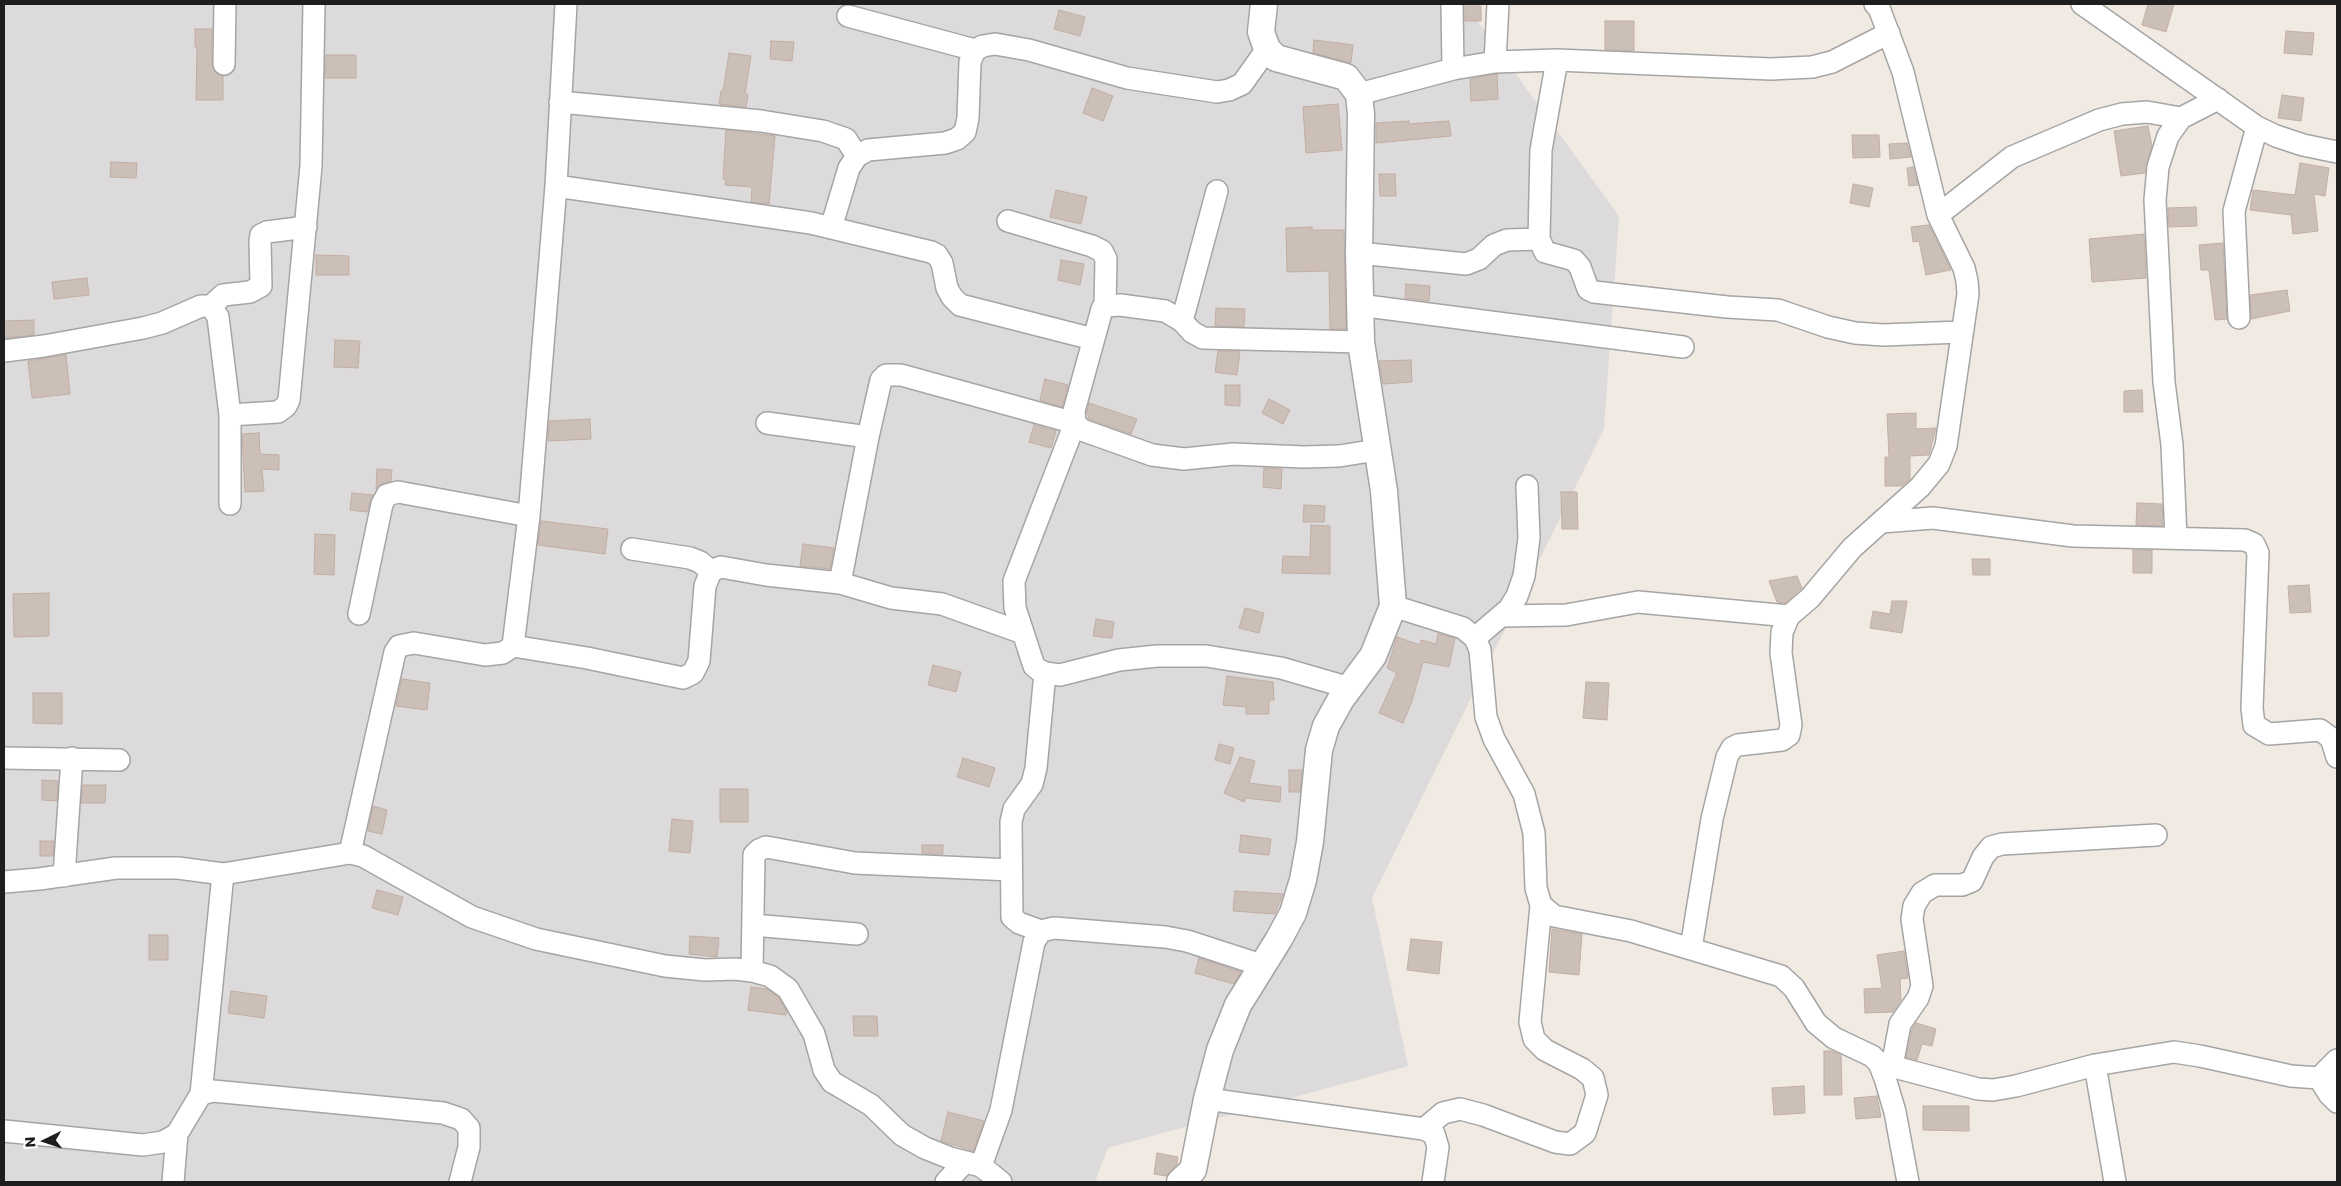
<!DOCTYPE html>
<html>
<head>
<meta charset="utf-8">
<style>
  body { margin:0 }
  #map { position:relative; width:2341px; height:1186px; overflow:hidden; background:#f0eae2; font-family:Poppins,sans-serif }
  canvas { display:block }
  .frame { position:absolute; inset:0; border:5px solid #1e1e1e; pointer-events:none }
  .north { position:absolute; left:20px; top:1116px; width:50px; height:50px; -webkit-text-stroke:4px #fff; paint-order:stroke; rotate:266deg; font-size:14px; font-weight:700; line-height:20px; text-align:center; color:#1e1e1e }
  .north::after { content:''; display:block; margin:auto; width:18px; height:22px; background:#1e1e1e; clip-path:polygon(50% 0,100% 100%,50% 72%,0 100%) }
</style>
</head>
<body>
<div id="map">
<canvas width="2341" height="1186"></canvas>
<div class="frame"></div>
<div class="north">N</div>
</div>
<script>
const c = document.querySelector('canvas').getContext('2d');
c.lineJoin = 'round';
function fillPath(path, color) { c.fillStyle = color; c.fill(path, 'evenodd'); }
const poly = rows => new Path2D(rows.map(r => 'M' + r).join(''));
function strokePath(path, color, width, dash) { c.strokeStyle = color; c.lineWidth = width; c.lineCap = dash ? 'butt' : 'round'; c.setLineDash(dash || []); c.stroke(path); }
fillPath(poly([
  [4,4,1465,4,1619,216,1604,429,1372,898,1408,1066,1108,1148,1095,1182,4,1182]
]), '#dcdadb');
const building = poly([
  [2148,4,2174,4,2166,32,2142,25,2148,4],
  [1465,6,1481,6,1481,21,1465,21,1465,6],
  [1059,10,1085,17,1080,36,1054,29,1059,10],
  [1605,21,1634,21,1634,51,1605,50,1605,21],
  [195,29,212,29,212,64,217,74,223,76,223,100,196,100,197,47,195,47,195,29],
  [2286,31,2314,33,2312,55,2284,53,2286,31],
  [1314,40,1353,45,1351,63,1313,53,1314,40],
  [771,41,794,42,792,61,770,59,771,41],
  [729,53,751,56,745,94,748,95,746,107,719,104,721,91,723,91,729,53],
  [326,55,356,55,356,78,325,78,326,55],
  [1497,74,1498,99,1471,101,1470,79,1497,74],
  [1092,88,1113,96,1103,121,1083,113,1092,88],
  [2282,95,2304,98,2301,121,2278,118,2282,95],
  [1338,104,1342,150,1306,153,1303,107,1338,104],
  [1409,121,1409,124,1449,121,1451,136,1376,143,1376,123,1409,121],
  [2148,126,2152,146,2145,173,2121,176,2114,131,2148,126],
  [726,130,775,136,769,204,751,202,752,187,725,185,726,179,723,179,726,130],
  [1852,135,1879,135,1880,157,1853,158,1852,135],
  [1907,143,1911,157,1890,159,1889,144,1907,143],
  [111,162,137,163,136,178,110,177,111,162],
  [2300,163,2329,168,2325,196,2314,194,2318,231,2293,234,2291,215,2250,210,2253,190,2295,195,2300,163],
  [1913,167,1918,185,1909,186,1907,168,1913,167],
  [1379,174,1395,174,1396,196,1380,196,1379,174],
  [1853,184,1873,188,1869,207,1850,203,1853,184],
  [1056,190,1087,197,1081,224,1050,217,1056,190],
  [2196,207,2197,226,2169,227,2168,208,2196,207],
  [1929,225,1951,270,1926,275,1919,241,1913,242,1911,227,1929,225],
  [1312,227,1312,230,1344,230,1346,329,1330,329,1329,271,1287,272,1286,228,1312,227],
  [2144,234,2146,278,2092,282,2089,239,2144,234],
  [2223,243,2227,319,2215,320,2209,270,2201,270,2199,245,2223,243],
  [316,255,349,256,349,275,316,275,316,255],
  [1061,260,1084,264,1080,285,1058,280,1061,260],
  [87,278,89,295,54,299,52,282,87,278],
  [1406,284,1430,286,1429,301,1405,298,1406,284],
  [2287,290,2290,311,2251,319,2250,295,2287,290],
  [1216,308,1245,309,1244,327,1215,326,1216,308],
  [34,320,34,335,4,338,4,321,34,320],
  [335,340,360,341,358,368,334,367,335,340],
  [1218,351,1240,351,1237,375,1215,372,1218,351],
  [66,355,70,394,32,398,28,361,66,355],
  [1411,360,1412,382,1383,384,1379,361,1411,360],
  [1045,379,1068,385,1062,407,1040,400,1045,379],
  [1225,385,1240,385,1240,406,1225,405,1225,385],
  [2142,390,2143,412,2124,412,2124,391,2142,390],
  [1269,399,1290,410,1283,424,1262,413,1269,399],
  [1089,403,1137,419,1131,434,1089,419,1087,412,1089,403],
  [1916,413,1916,429,1936,428,1929,455,1910,456,1910,479,1902,486,1885,486,1885,457,1889,457,1887,414,1916,413],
  [590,419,591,439,548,441,549,421,590,419],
  [1034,425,1056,431,1051,448,1029,442,1034,425],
  [259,433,260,454,279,455,279,470,262,469,264,491,245,492,242,434,259,433],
  [1264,468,1282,469,1281,489,1263,487,1264,468],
  [377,469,392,470,391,481,380,485,376,489,377,469],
  [1561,492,1577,492,1578,529,1562,529,1561,492],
  [352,493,373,495,367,512,350,510,352,493],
  [2137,503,2162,504,2163,526,2136,525,2137,503],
  [1304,505,1325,506,1324,522,1303,522,1304,505],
  [541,521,608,529,605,554,538,545,541,521],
  [1311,525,1330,526,1330,574,1282,573,1283,556,1310,557,1311,525],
  [315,534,335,535,334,575,314,574,315,534],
  [803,544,834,548,830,569,800,566,803,544],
  [2133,550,2152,550,2152,573,2133,573,2133,550],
  [1972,559,1990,559,1990,575,1973,575,1972,559],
  [1797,576,1802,588,1785,603,1777,602,1769,581,1797,576],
  [2309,585,2311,612,2290,613,2288,586,2309,585],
  [49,593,49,636,14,637,13,594,49,593],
  [1892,601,1907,601,1902,633,1870,628,1873,611,1890,614,1892,601],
  [1245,608,1264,613,1259,633,1239,628,1245,608],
  [1096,619,1114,622,1112,638,1093,636,1096,619],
  [1438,634,1455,638,1449,667,1423,662,1412,701,1403,723,1379,713,1397,673,1387,668,1397,637,1420,645,1421,640,1436,644,1438,634],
  [933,665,961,672,956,692,928,685,933,665],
  [1227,676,1273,682,1274,700,1269,700,1269,714,1246,714,1246,707,1223,705,1227,676],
  [402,679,430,683,427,710,396,706,402,679],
  [1586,682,1609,683,1607,720,1583,718,1586,682],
  [33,693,62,693,62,724,33,723,33,693],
  [1219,744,1234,748,1230,764,1215,760,1219,744],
  [1240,757,1255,761,1249,783,1281,787,1280,802,1246,798,1244,802,1224,793,1240,757],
  [963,758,995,768,989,787,957,777,963,758],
  [1289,770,1302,770,1300,792,1289,792,1289,770],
  [42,780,58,781,57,801,42,800,42,780],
  [83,785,106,785,105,803,81,803,83,785],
  [720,789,748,789,748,822,720,822,720,789],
  [373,806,387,810,382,834,368,831,373,806],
  [672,819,693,821,690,853,669,851,672,819],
  [1241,835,1271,839,1269,855,1239,852,1241,835],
  [40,841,54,841,53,856,40,856,40,841],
  [922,845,943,845,943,854,922,854,922,845],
  [377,890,403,897,398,915,372,908,377,890],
  [1235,891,1283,894,1275,914,1233,911,1235,891],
  [1552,929,1582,934,1579,975,1549,972,1552,929],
  [149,935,168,935,168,960,149,960,149,935],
  [690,936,719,938,717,957,689,954,690,936],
  [1411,939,1442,942,1439,974,1407,970,1411,939],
  [1904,951,1908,978,1900,979,1901,1000,1893,1012,1865,1013,1864,989,1882,988,1877,955,1904,951],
  [1199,958,1241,972,1234,984,1195,973,1199,958],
  [751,987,767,989,779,998,787,1012,786,1015,748,1010,751,987],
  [231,991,267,996,264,1018,228,1013,231,991],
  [853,1016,877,1016,878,1036,854,1036,853,1016],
  [1916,1023,1936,1029,1932,1046,1922,1044,1917,1060,1906,1057,1912,1029,1916,1023],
  [1824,1051,1831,1051,1841,1055,1842,1095,1824,1095,1824,1051],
  [1804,1086,1805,1113,1774,1115,1772,1088,1804,1086],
  [1877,1096,1881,1117,1856,1119,1854,1098,1877,1096],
  [1923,1106,1969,1106,1969,1131,1923,1130,1923,1106],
  [948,1112,984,1121,973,1151,941,1141,948,1112],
  [1157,1153,1178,1157,1177,1164,1166,1176,1154,1174,1157,1153]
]);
fillPath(building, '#ccbfb8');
strokePath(building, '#c3aea3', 1);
const minor = poly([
  [1452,4,1453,69],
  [2082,4,2257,127,2276,136,2303,145,2337,152],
  [848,16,975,50],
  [1557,60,1541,150,1539,239,1545,252,1574,260,1580,267,1588,289,1594,292,1727,307,1778,310,1828,327,1855,333,1883,335,1961,332],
  [1495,62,1498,4],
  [224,64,225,4],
  [1359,94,1453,69,1495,62,1557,60,1771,69,1812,67,1832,62,1889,33],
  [560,102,761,121,823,131,846,139,857,156],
  [556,186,811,223,931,252,937,255,942,263,947,288,952,297,960,305,1093,339],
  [1938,215,2012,157,2099,120,2122,114,2147,112,2181,118],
  [1008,221,1092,246,1102,251,1106,259,1105,306],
  [831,228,849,168,857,156,868,150,945,143,957,139,965,132,968,118,970,62,975,50,983,46,995,44,1029,50,1127,78,1217,92,1229,90,1242,84,1267,49],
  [1359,253,1466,264,1479,259,1494,245,1507,240,1539,239],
  [1359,305,1683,347],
  [211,306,223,295,250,292,261,286,260,241,261,235,267,232,306,227],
  [2239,318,2234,211,2257,127],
  [1182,321,1217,191],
  [1361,342,1203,338,1192,332,1182,321,1165,311,1120,305,1105,306,1102,309,1074,411,1075,423,1082,430,1152,455,1184,459,1233,454,1304,457,1339,456,1377,450],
  [4,351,44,346,143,328,162,323,201,306,211,306,218,317,230,415,230,504],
  [230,415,278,412,286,406,289,400,311,166,314,4],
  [767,423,868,437],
  [1881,522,1933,518,2073,536,2245,540,2254,544,2258,553,2252,708,2254,725,2269,734,2320,730,2331,738,2337,757],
  [2176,538,2172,445,2164,382,2155,200,2158,167,2168,136,2181,118,2218,99],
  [632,549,690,558,700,562,711,571],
  [840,583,868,437,881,380,886,375,901,375,1075,423,1014,581,1015,608,1034,666,1039,670,1045,673,1060,675,1119,660,1157,656,1206,656,1281,668,1350,688],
  [1393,606,1463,628,1475,638,1480,650,1486,717,1494,739,1524,794,1534,833,1536,888,1541,905,1554,916,1631,931,1781,976,1794,988,1816,1023,1834,1038,1872,1056,1879,1063,1885,1078,1895,1112,1908,1182],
  [359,614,382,504,387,495,398,492,529,516],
  [1501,616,1566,615,1638,602,1789,616],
  [1475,638,1509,609,1517,596,1524,576,1529,538,1527,486],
  [513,646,587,658,683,678,693,673,699,661,705,586,711,571,721,567,766,575,840,583,891,598,942,604,1023,633],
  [4,758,119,760],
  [350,853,395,652,399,646,414,643,485,655,503,653,513,646,529,516,556,186,566,4],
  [64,876,72,758],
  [4,882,39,879,116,868,178,868,223,874,350,853,363,856,472,917,536,939,665,966,705,970,735,969,752,971,770,976,788,989,814,1034,824,1070,832,1082,871,1105,902,1135,925,1148,950,1158,981,1166,1001,1182],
  [753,925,857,934],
  [1041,931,1019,923,1012,917,1011,822,1014,809,1032,784,1036,768,1045,673],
  [1691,948,1712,819,1727,757,1732,748,1738,745,1782,740,1789,735,1791,725,1781,653,1782,632,1789,616,1810,598,1852,548,1920,487,1939,464,1946,446,1968,294,1967,281,1964,268,1938,215,1903,72,1879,8,1875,4],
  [752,971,754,855,759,850,766,847,855,863,1011,870],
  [2337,1060,2319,1078,2329,1094,2337,1102],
  [1879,1063,1978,1089,1993,1090,2016,1086,2095,1065,2174,1052,2200,1056,2291,1076,2319,1078,2337,1076],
  [2095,1065,2115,1182],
  [1892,1066,1900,1024,1918,998,1922,986,1912,919,1914,906,1922,893,1935,885,1962,885,1972,881,1983,857,1991,847,2002,844,2156,835],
  [201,1094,223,874],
  [1207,1099,1424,1129,1434,1134,1438,1147,1433,1182],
  [1424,1129,1443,1113,1460,1109,1483,1115,1555,1142,1570,1144,1585,1133,1597,1095,1593,1078,1582,1069,1545,1050,1534,1039,1530,1022,1541,905],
  [4,1131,143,1145,163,1142,177,1134,201,1094,213,1091,443,1113,461,1119,469,1128,469,1147,460,1182],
  [981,1166,1001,1110,1034,942,1041,931,1054,928,1165,937,1187,941,1261,965],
  [173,1182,177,1134],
  [946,1182,965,1162]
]);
const tertiary = poly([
  [1180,1182,1193,1170,1207,1099,1220,1050,1238,1005,1279,939,1293,913,1303,880,1310,842,1319,750,1326,726,1341,699,1373,656,1393,606,1384,491,1361,342,1359,253,1361,114,1359,94,1346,77,1276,58,1267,49,1261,32,1264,4]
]);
strokePath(minor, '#a5a5a5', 24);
strokePath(tertiary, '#a5a5a5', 29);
strokePath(minor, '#fff', 21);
strokePath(tertiary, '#fff', 26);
</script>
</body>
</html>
